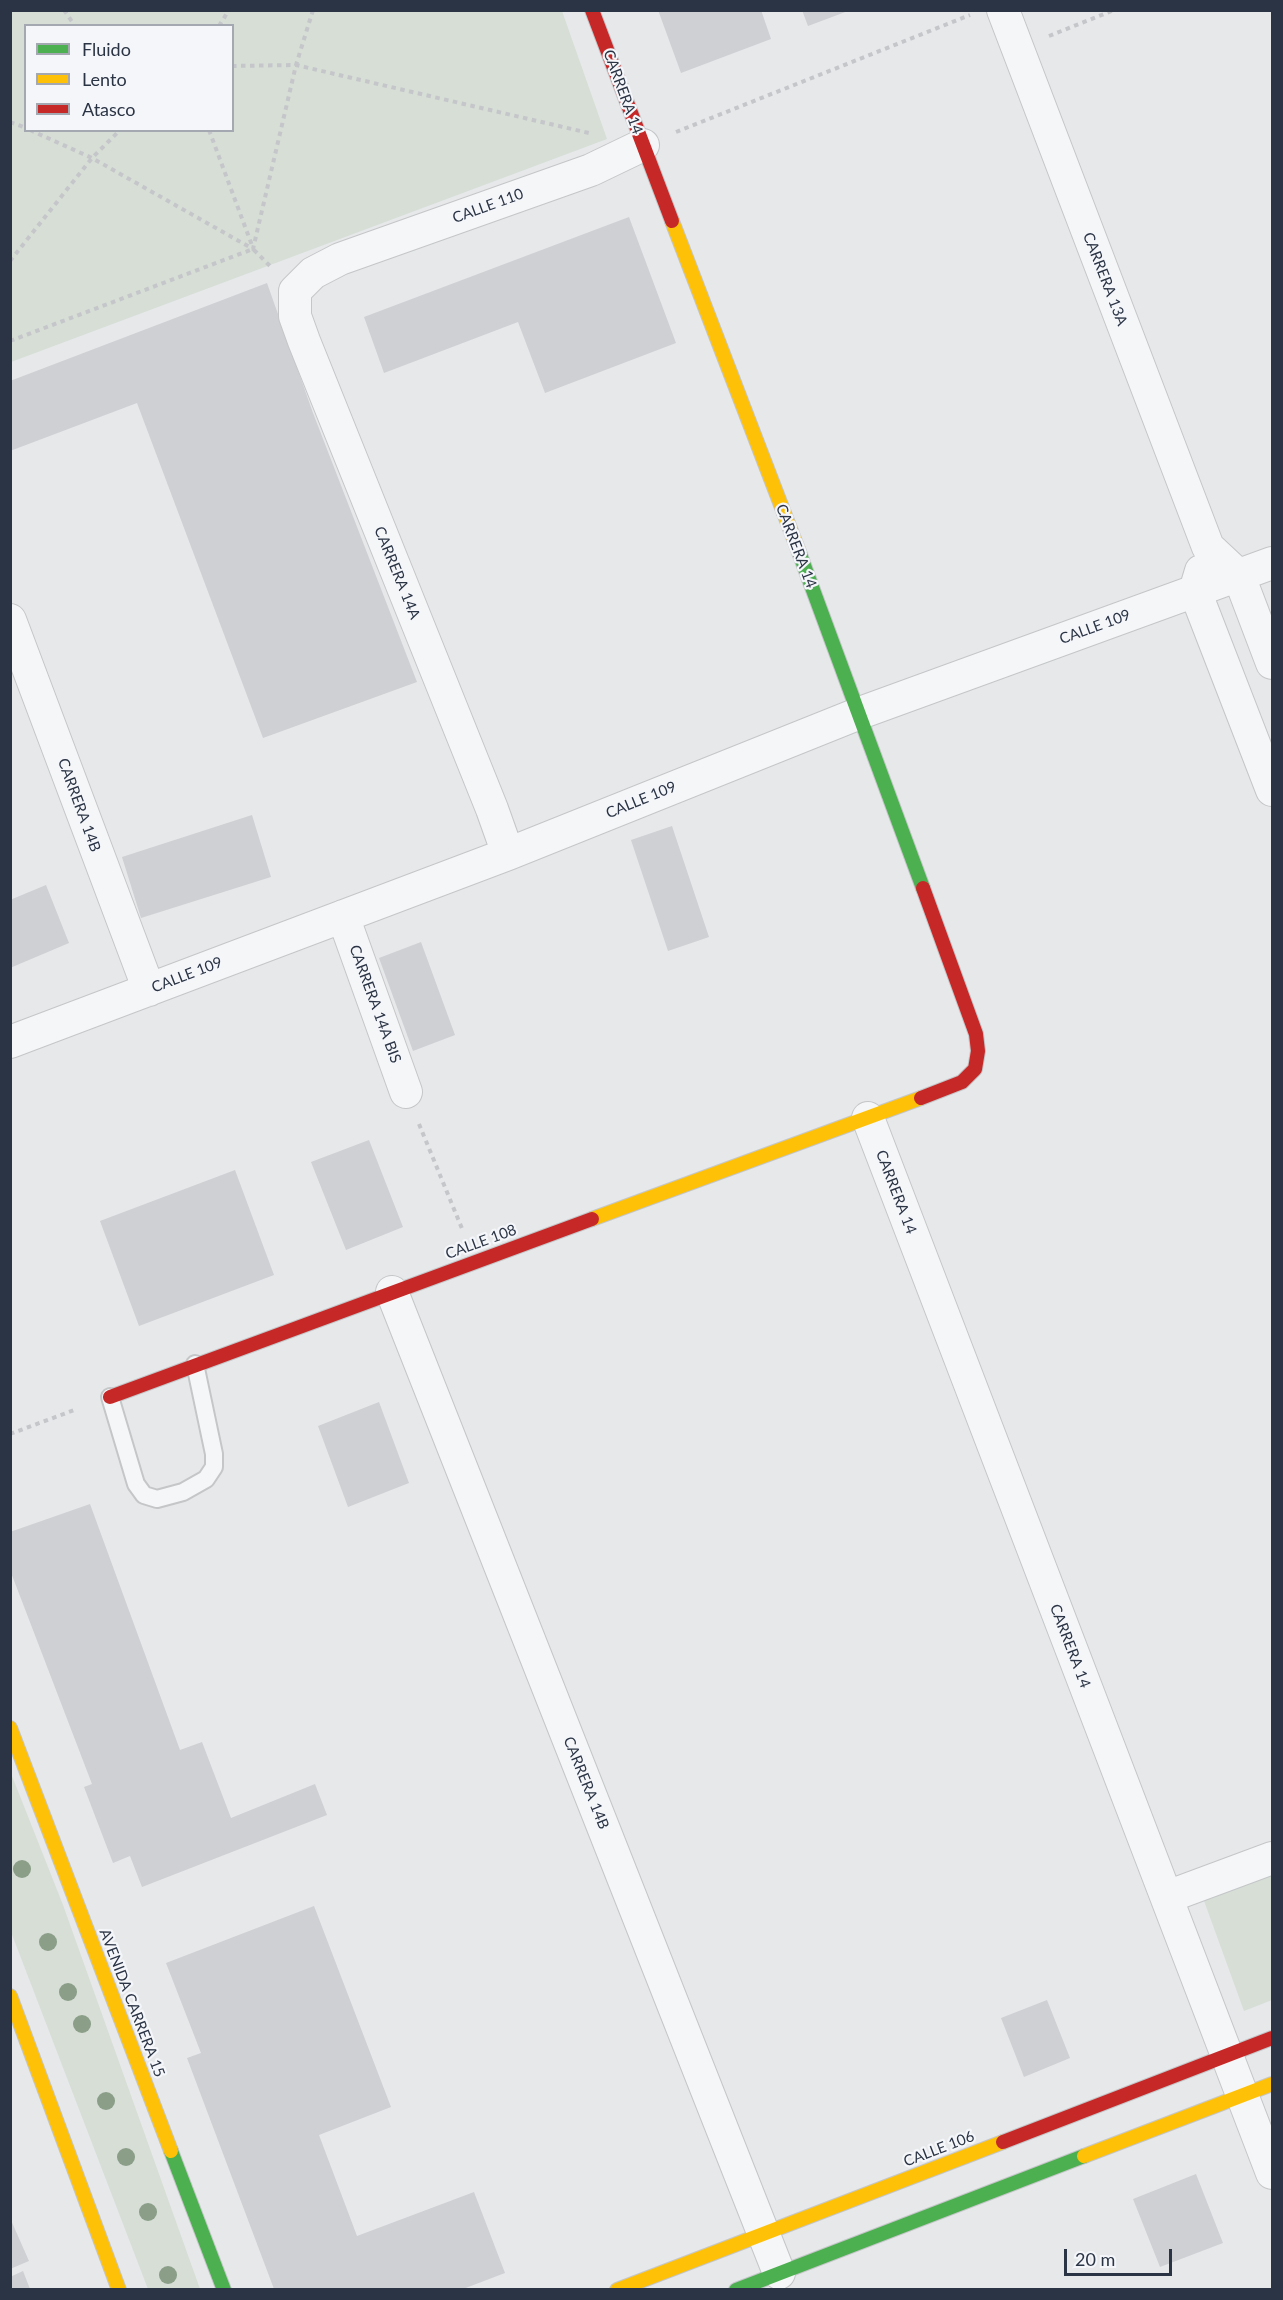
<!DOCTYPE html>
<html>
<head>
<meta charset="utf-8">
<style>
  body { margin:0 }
  #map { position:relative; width:1283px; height:2300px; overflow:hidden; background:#e6e8ea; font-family:Lato,sans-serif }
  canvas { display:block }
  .frame { position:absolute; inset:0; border:12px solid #2b3445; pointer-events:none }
  .legend { position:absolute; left:24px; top:24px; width:210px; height:108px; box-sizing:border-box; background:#f4f6f9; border:2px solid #a4a8b1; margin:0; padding:8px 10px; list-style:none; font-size:18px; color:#2b3445 }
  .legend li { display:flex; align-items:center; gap:12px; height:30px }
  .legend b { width:30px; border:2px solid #a4a8b1 }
  .scale { position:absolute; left:1064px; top:2249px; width:108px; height:27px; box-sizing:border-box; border:3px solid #2b3445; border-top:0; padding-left:8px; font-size:18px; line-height:21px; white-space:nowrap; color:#2b3445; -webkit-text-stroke:4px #f4f6f9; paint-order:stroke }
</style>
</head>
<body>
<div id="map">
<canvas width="1283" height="2300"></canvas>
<div class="frame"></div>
<ul class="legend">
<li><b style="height:8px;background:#4caf50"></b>Fluido</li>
<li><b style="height:8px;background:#ffc107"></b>Lento</li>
<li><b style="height:8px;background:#c62828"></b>Atasco</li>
</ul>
<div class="scale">20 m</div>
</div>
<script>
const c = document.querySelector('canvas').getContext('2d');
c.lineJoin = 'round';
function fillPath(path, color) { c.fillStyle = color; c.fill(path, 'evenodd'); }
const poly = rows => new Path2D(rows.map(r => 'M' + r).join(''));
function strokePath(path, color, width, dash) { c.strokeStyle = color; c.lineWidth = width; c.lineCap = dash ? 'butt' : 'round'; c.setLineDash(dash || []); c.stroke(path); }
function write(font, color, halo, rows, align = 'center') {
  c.font = font + ' Lato,sans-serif'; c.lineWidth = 4.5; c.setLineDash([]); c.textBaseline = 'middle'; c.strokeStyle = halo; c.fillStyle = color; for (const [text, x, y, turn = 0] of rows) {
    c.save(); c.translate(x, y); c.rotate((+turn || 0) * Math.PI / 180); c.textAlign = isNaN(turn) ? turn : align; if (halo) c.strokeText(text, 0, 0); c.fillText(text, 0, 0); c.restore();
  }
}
fillPath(poly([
  [11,10,562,11,607,139,11,362],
  [26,26,232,26,232,130,26,130],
  [10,1771,63,1905,200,2289,148,2289,11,1932],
  [1272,1872,1272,2000,1244,2011,1203,1898]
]), '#d6ded6');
fillPath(poly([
  [658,10,761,10,771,39,681,73],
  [802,10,848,10,848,11,808,26],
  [629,217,676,343,545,393,518,322,384,373,364,317],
  [267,283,313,413,417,682,263,738,137,403,10,451,10,381],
  [252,815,271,877,141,918,122,857],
  [672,826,709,937,668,951,631,840],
  [46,885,69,943,10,968,10,900],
  [421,942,455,1035,413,1051,379,958],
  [369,1140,403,1227,346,1250,311,1162],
  [235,1170,274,1275,139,1326,100,1221],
  [379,1402,409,1483,348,1507,318,1426],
  [90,1504,180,1750,202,1742,231,1818,315,1784,327,1815,142,1887,130,1856,113,1863,84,1787,92,1784,10,1570,10,1532],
  [314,1906,391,2107,319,2135,357,2236,474,2192,505,2273,463,2289,274,2289,187,2058,201,2053,166,1963],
  [1047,2000,1070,2058,1024,2077,1001,2018],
  [1196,2174,1223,2243,1160,2267,1133,2199],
  [10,2218,29,2261,10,2269],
  [23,2271,30,2289,10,2289,10,2277]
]), '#ced0d3');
const lane = poly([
  [110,1397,136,1484,144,1495,157,1499,183,1492,206,1479,214,1467,214,1454,195,1364]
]);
const street = poly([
  [1003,10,1208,547,1239,576,1272,663],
  [1201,571,1195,591,1272,790],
  [10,620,149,990],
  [508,854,492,809,304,341,295,316,295,291,313,273,340,259,591,170,643,145],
  [343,916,406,1092],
  [10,1042,508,854,860,713,1272,563],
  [868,1118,1272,2173],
  [392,1292,779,2273],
  [1167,1897,1272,1858]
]);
const fast = poly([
  [799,552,923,888],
  [171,2151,224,2290],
  [736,2290,1084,2156]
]);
const slow = poly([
  [672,221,799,552],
  [592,1219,921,1098],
  [10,1728,171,2151],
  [10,1996,119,2290],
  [1084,2156,1272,2084],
  [617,2290,1003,2142]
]);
const jam = poly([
  [592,10,672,221],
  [921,1098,962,1082,975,1069,978,1051,976,1034,923,888],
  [110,1397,592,1219],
  [1003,2142,1272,2038]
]);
strokePath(lane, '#c4c6c8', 20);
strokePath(street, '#c4c6c8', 34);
strokePath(fast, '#c4c6c8', 16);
strokePath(slow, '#c4c6c8', 16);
strokePath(jam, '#c4c6c8', 16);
strokePath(poly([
  [64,10,75,26],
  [219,26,229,10],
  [1049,36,1114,10],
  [232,66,296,65,589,133],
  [10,122,26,128],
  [30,130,92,158,253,249,296,65,313,10],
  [209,130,253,248],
  [676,132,970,15],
  [10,261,92,158,120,130],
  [10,341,253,249,271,267],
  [419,1124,463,1231],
  [10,1434,77,1409]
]), '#c5c6ca', 4, [4.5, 4.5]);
strokePath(lane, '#f5f6f7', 16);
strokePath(street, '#f5f6f7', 32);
strokePath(fast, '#4caf50', 14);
strokePath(slow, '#ffc107', 14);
strokePath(jam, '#c62828', 14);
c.fillStyle = '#8a9e88';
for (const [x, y] of [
  [22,1869],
  [48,1942],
  [68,1992],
  [82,2024],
  [106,2101],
  [126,2157],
  [148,2212],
  [168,2275]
]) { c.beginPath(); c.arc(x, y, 9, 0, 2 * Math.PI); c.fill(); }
write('15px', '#2b3445', '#f4f6f9', [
  ["CARRERA 14",623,92,70],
  ["CALLE 110",488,206,-20],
  ["CARRERA 13A",1105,279,69],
  ["CARRERA 14",796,546,69],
  ["CARRERA 14A",397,573,68],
  ["CALLE 109",1095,627,-20],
  ["CALLE 109",641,800,-22],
  ["CARRERA 14B",79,805,70],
  ["CALLE 109",187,975,-21],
  ["CARRERA 14A BIS",375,1004,70],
  ["CARRERA 14",896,1192,69],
  ["CALLE 108",481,1242,-20],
  ["CARRERA 14",1070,1646,69],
  ["CARRERA 14B",586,1783,68],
  ["AVENIDA CARRERA 15",132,2003,69],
  ["CALLE 106",939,2149,-21]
]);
</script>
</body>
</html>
